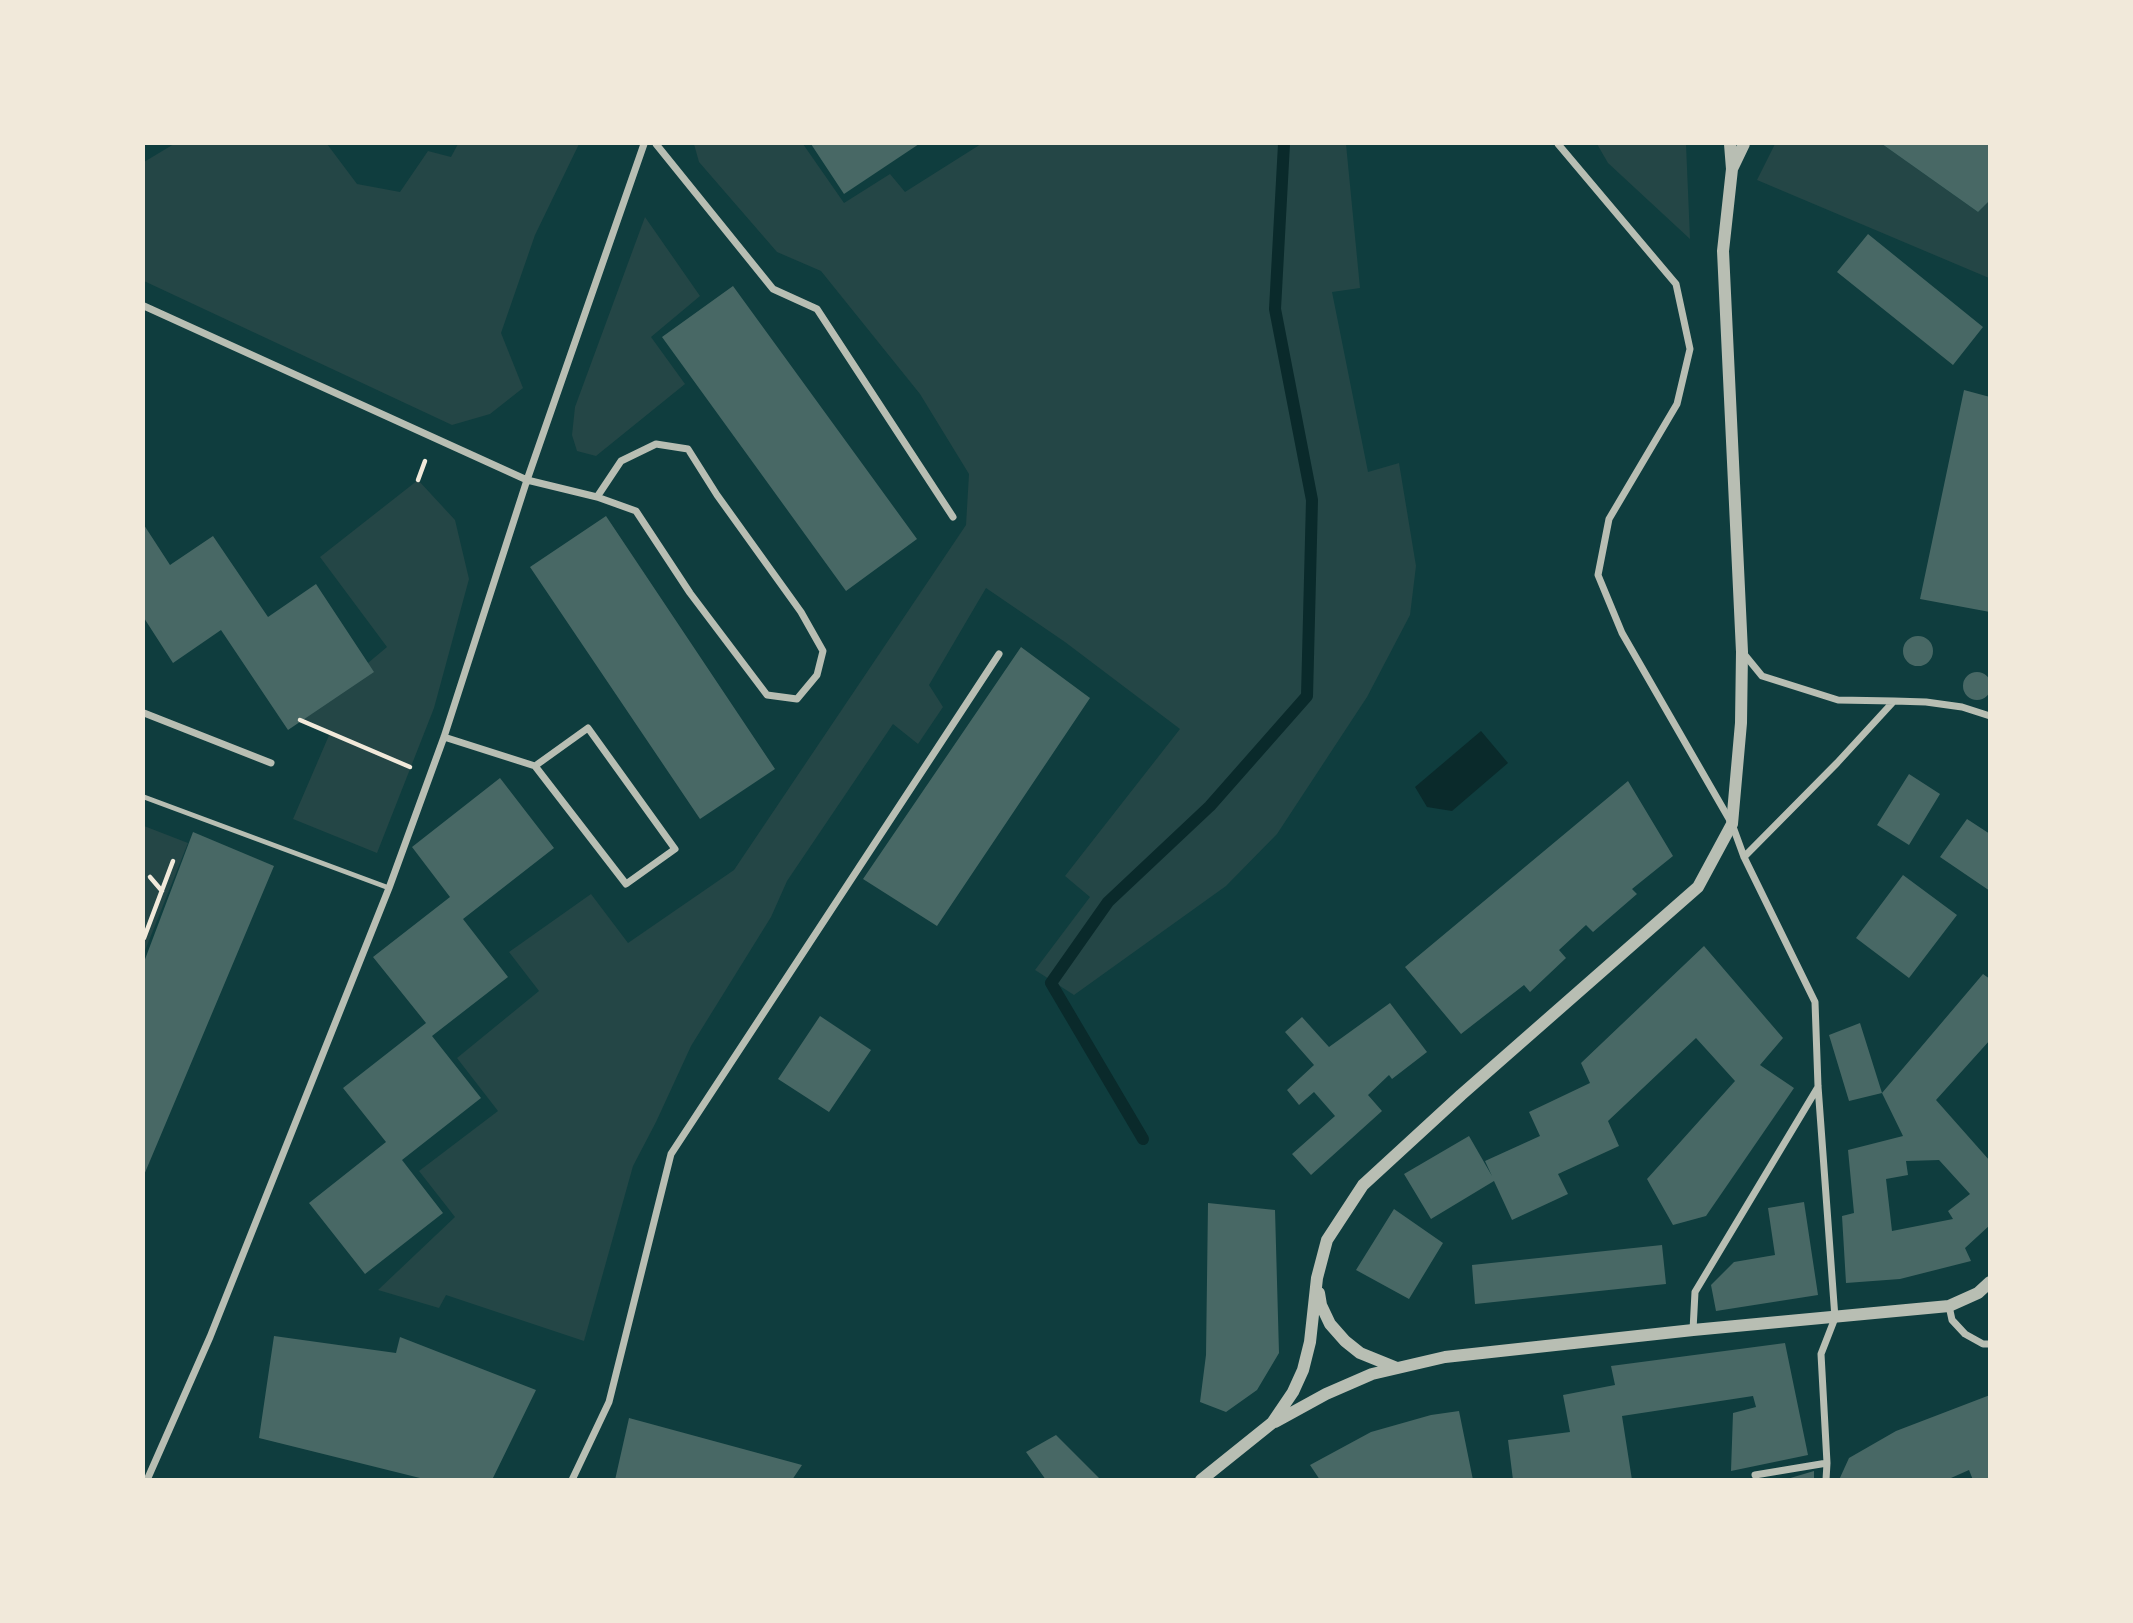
<!DOCTYPE html>
<html>
<head>
<meta charset="utf-8">
<style>
  body { margin:0 }
  #map { position:relative; width:2133px; height:1623px; overflow:hidden; background:#0f3d3e; font-family:Inter,sans-serif }
  canvas { display:block }
  .frame { position:absolute; inset:0; border:145px solid #f1e9da; pointer-events:none }
</style>
</head>
<body>
<div id="map">
<canvas width="2133" height="1623"></canvas>
<div class="frame"></div>
</div>
<script>
const c = document.querySelector('canvas').getContext('2d');
c.lineJoin = 'round';
function fillPath(path, color) { c.fillStyle = color; c.fill(path, 'evenodd'); }
const poly = rows => new Path2D(rows.map(r => 'M' + r).join(''));
function strokePath(path, color, width, dash) { c.strokeStyle = color; c.lineWidth = width; c.lineCap = dash ? 'butt' : 'round'; c.setLineDash(dash || []); c.stroke(path); }
fillPath(poly([
  [174,144,327,144,357,184,400,192,428,151,451,157,458,144,579,144,535,235,501,333,523,388,490,414,452,425,144,281,144,162],
  [694,144,803,144,844,203,890,174,905,192,981,144,1346,144,1360,288,1332,292,1368,472,1399,463,1416,566,1410,615,1367,697,1277,834,1226,886,1074,995,1035,970,1090,897,1065,876,1180,729,1065,642,986,588,929,685,943,707,918,744,893,724,787,881,771,917,691,1046,656,1122,633,1166,584,1341,446,1295,439,1308,378,1290,455,1217,419,1171,498,1111,457,1058,539,991,509,952,591,894,628,943,734,870,966,525,969,474,920,394,821,271,777,252,699,162],
  [1597,144,1686,144,1690,239,1608,163],
  [1775,144,1882,144,1978,212,1989,200,1989,278,1757,180],
  [645,217,700,296,651,337,685,384,596,456,577,451,572,435,575,407],
  [418,480,455,520,469,579,434,708,377,853,293,819,330,733,300,720,387,647,320,557],
  [144,826,188,843,144,953]
]), '#244646');
fillPath(poly([
  [1481,731,1508,763,1452,811,1427,807,1415,787]
]), '#0a2a2b');
strokePath(poly([
  [1143,1139,1051,983,1108,902,1210,806,1307,696,1312,500,1275,309,1284,144]
]), '#0a2a2b', 12);
fillPath(poly([
  [811,144,919,144,844,194],
  [1882,144,1990,144,1990,200,1978,212],
  [1868,234,1983,327,1953,365,1837,272],
  [733,286,917,539,846,591,662,337],
  [1964,390,1990,397,1990,612,1920,599],
  [606,516,775,769,700,819,530,567],
  [144,525,170,565,213,536,268,617,316,584,374,672,288,730,221,630,173,663,144,618],
  '1903 651a15 15 0 1 1 30 0a15 15 0 1 1-30 0Z',
  [1021,647,1090,698,937,926,863,879],
  '1963 686a14 14 0 1 1 28 0a14 14 0 1 1-28 0Z',
  [1909,774,1940,794,1909,845,1877,825],
  [500,778,554,848,463,919,508,977,432,1036,481,1098,402,1160,443,1213,365,1274,309,1203,386,1142,343,1088,426,1023,373,957,450,897,412,847],
  [1628,781,1673,856,1632,889,1637,894,1593,932,1586,925,1559,950,1566,958,1530,992,1524,985,1461,1034,1405,967],
  [1967,819,1990,834,1990,891,1940,857],
  [193,832,274,866,144,1175,144,962],
  [1903,875,1957,915,1909,978,1856,938],
  [1704,946,1783,1038,1760,1065,1794,1088,1706,1216,1673,1225,1647,1179,1735,1081,1696,1038,1608,1121,1619,1146,1558,1174,1568,1194,1512,1220,1494,1181,1431,1219,1404,1174,1469,1136,1492,1176,1485,1161,1540,1136,1529,1112,1590,1083,1581,1063],
  [1983,974,1990,979,1990,1040,1936,1100,1990,1161,1990,1225,1965,1248,1971,1261,1900,1279,1846,1283,1842,1216,1854,1213,1848,1150,1903,1136,1882,1093],
  [1939,1160,1970,1194,1948,1211,1953,1219,1892,1231,1886,1179,1908,1175,1906,1161],
  [1390,1003,1427,1052,1392,1079,1389,1075,1368,1095,1382,1111,1311,1175,1292,1154,1335,1116,1314,1092,1299,1105,1287,1090,1314,1065,1285,1032,1302,1017,1329,1047],
  [820,1016,871,1050,829,1112,778,1079],
  [1860,1023,1882,1093,1849,1101,1829,1035],
  [1804,1202,1818,1295,1716,1311,1711,1285,1734,1262,1775,1255,1768,1208],
  [1208,1203,1275,1210,1279,1353,1257,1390,1226,1412,1200,1402,1206,1355],
  [1394,1209,1443,1243,1409,1299,1356,1270],
  [1662,1245,1666,1284,1475,1304,1472,1265],
  [274,1336,396,1353,400,1337,536,1390,492,1480,428,1480,259,1438],
  [1785,1343,1808,1455,1731,1471,1733,1413,1756,1407,1753,1396,1622,1416,1632,1480,1513,1480,1508,1440,1570,1432,1563,1395,1615,1385,1611,1366],
  [1990,1395,1990,1480,1973,1480,1969,1470,1951,1478,1953,1480,1839,1480,1849,1458,1896,1431],
  [1459,1411,1473,1480,1320,1480,1310,1465,1371,1432,1431,1415],
  [629,1418,802,1465,792,1480,615,1480],
  [1056,1435,1101,1480,1046,1480,1026,1452],
  [1814,1471,1814,1480,1787,1480,1787,1479]
]), '#486865');
strokePath(poly([
  [418,480,425,461],
  [300,720,410,767],
  [150,877,162,891],
  [144,938,173,861]
]), '#f1e9da', 4.5);
strokePath(poly([
  [144,797,389,888]
]), '#b8beb3', 5);
strokePath(poly([
  [656,144,773,289,817,309,953,517],
  [1558,144,1676,284,1690,349,1677,404,1609,519,1598,575,1622,633,1732,824,1744,857,1815,1002,1818,1086,1835,1318,1821,1354,1827,1463,1826,1480],
  [144,306,527,480,597,497,636,511,690,593,767,695,797,699,817,675,823,651,801,612,717,495,688,449,656,444,621,461,597,497],
  [1744,654,1762,676,1838,700,1894,701],
  [144,713,271,763],
  [444,737,535,766,588,728,675,849,626,884,535,766],
  [1744,857,1837,763,1894,701,1926,702,1962,707,1990,716],
  [1949,1306,1952,1320,1965,1334,1983,1344,1990,1344],
  [1693,1330,1695,1292,1818,1087],
  [1755,1475,1827,1463],
  [147,1480,210,1337,389,888,444,737,527,480,644,144],
  [572,1480,609,1402,671,1154,999,654]
]), '#b8beb3', 7);
strokePath(poly([
  [1732,169,1744,144],
  [1319,1293,1321,1305,1330,1324,1345,1341,1360,1353,1397,1368],
  [1275,1422,1326,1394,1372,1374,1445,1357,1693,1330,1949,1306,1978,1293,1990,1282],
  [1201,1480,1272,1423,1293,1392,1303,1370,1310,1342,1317,1278,1327,1240,1363,1185,1461,1095,1698,887,1732,824,1741,723,1742,652,1723,251,1732,169,1730,144]
]), '#b8beb3', 12);
</script>
</body>
</html>
